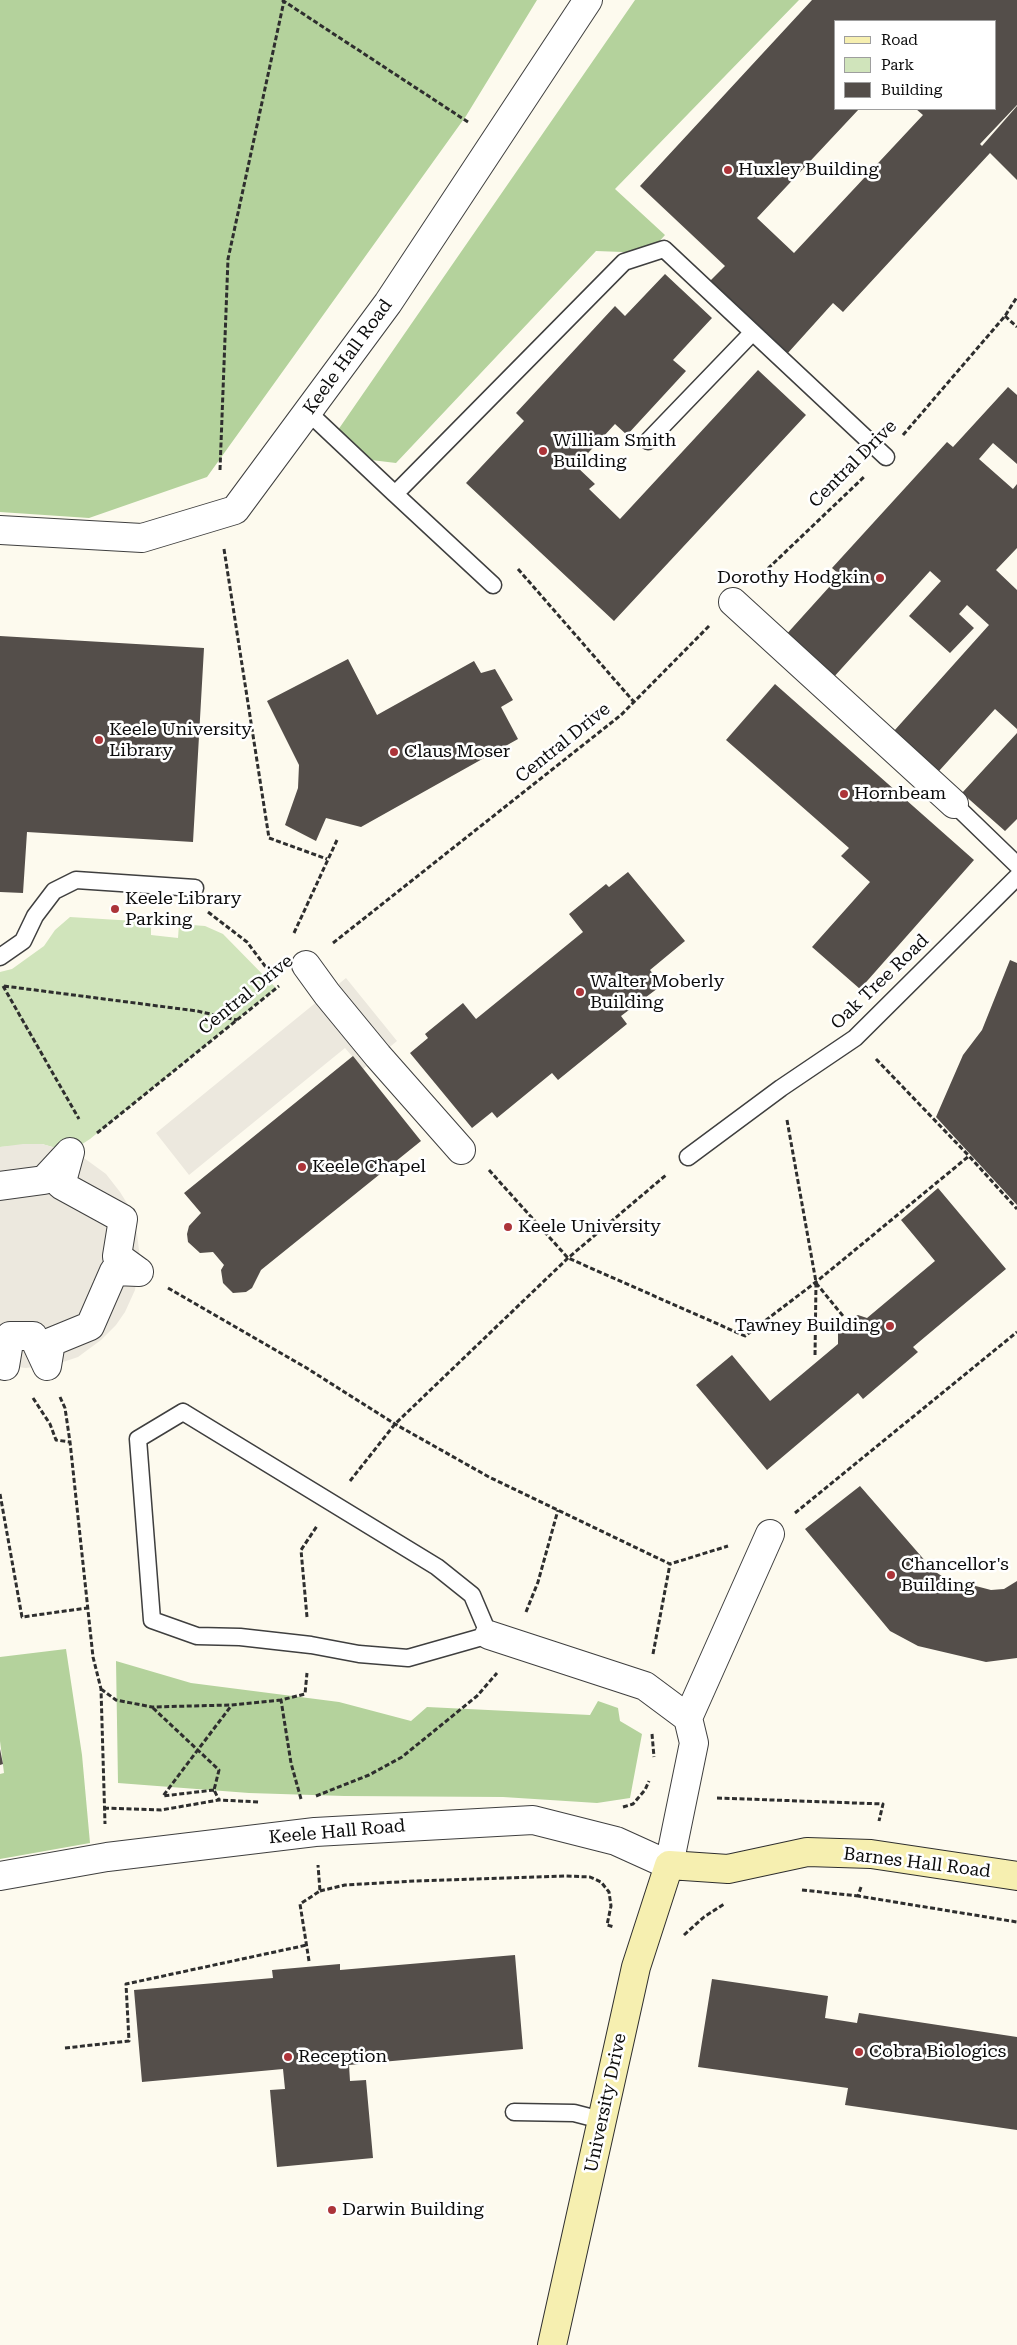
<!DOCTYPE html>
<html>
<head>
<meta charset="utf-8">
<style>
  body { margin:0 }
  #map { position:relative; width:1017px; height:2345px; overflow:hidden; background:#fdfaee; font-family:"Roboto Serif",serif }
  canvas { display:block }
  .legend { position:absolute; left:834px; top:20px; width:162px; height:90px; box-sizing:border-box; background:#fff; border:1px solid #9e9e9e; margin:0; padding:6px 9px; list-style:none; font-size:15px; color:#0c0c0c }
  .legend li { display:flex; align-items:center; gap:10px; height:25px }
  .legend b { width:25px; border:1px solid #9e9e9e }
</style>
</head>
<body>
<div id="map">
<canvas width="1017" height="2345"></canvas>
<ul class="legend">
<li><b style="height:6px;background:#f6efb0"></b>Road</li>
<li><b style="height:14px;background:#d0e4bb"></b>Park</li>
<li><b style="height:14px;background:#544e4a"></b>Building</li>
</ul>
</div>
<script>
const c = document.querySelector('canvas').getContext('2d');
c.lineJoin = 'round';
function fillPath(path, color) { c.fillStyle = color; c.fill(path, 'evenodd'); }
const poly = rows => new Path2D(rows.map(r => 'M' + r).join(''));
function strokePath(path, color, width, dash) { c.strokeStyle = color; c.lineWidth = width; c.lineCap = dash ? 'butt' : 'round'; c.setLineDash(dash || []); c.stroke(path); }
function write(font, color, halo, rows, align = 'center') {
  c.font = font + ' "Roboto Serif",serif'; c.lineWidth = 5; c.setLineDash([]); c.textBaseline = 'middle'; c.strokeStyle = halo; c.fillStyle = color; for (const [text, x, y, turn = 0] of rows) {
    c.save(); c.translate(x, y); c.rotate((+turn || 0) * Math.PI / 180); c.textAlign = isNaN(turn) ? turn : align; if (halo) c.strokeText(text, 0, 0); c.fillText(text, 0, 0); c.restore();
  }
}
fillPath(poly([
  [70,917,151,922,151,935,178,938,179,924,205,926,223,934,276,988,90,1139,70,1152,42,1144,0,1147,0,972,12,969,44,946,55,930]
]), '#d0e4bb');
fillPath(poly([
  [0,0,537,0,466,116,207,477,89,518,0,512],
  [635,0,799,0,615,189,665,235,649,253,596,251,396,463,363,459,338,430],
  [66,1649,82,1755,90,1843,0,1859,0,1774,4,1773,0,1741,0,1657],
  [116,1661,191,1683,339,1702,411,1721,427,1707,590,1715,598,1701,618,1708,620,1721,642,1734,630,1798,597,1803,503,1797,344,1796,249,1793,118,1783]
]), '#b4d29c');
fillPath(poly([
  [346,978,397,1041,363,1069,345,1048,189,1175,156,1133],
  [23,1144,42,1144,70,1152,84,1158,106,1174,120,1192,130,1208,136,1226,140,1258,135,1290,125,1312,116,1325,101,1340,78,1357,60,1363,26,1368,0,1365,0,1147]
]), '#ece8de');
fillPath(poly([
  [812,0,1017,0,1017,105,980,144,982,146,1017,106,1017,180,990,153,843,312,833,303,787,354,709,282,725,266,640,186],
  [836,21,996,21,996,109,916,109,923,115,794,253,757,218,859,109,836,109],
  [665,274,712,318,673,360,686,371,627,435,615,424,576,466,595,484,589,489,620,519,758,370,806,415,614,621,466,483,524,421,516,413,615,306,625,316],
  [1008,387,1017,395,1017,464,993,443,979,459,1013,489,1017,484,1017,548,996,570,1017,590,1017,729,995,709,939,771,894,731,989,625,967,605,959,614,974,628,950,653,909,616,941,581,930,571,832,679,784,637,840,575,832,568,947,442,953,447],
  [0,636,204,648,193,842,27,832,23,893,0,892],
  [348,659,377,715,474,661,481,673,495,669,513,700,501,707,518,739,361,827,326,818,316,841,285,825,298,788,299,765,267,701],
  [775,684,974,860,860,989,812,947,870,882,841,856,849,848,726,740],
  [1017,733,1017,819,1005,831,962,793],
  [628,872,685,941,650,970,662,985,621,1016,627,1024,558,1080,552,1073,497,1118,492,1112,472,1128,410,1053,428,1038,425,1034,463,1003,476,1019,583,932,569,914,606,884,609,887],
  [1010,960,1017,963,1017,1205,936,1117,963,1055,982,1030],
  [353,1056,421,1141,261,1270,252,1288,246,1292,233,1293,223,1283,221,1270,224,1265,213,1252,200,1253,188,1242,187,1234,189,1226,201,1213,184,1193],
  [938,1188,1006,1269,913,1347,918,1352,863,1399,858,1393,767,1470,696,1385,732,1355,770,1401,838,1344,838,1331,845,1321,858,1315,867,1318,935,1261,901,1220],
  [860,1486,934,1571,945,1578,991,1590,1004,1589,1017,1581,1017,1658,986,1662,918,1646,890,1631,805,1529],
  [0,1749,3,1764,0,1765],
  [515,1955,523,2049,349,2065,350,2081,366,2080,373,2158,277,2167,270,2090,285,2089,283,2069,142,2082,134,1990,273,1978,272,1970,340,1964,340,1970],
  [712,1979,828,1996,825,2018,857,2023,859,2013,1017,2037,1017,2130,845,2105,848,2088,698,2067]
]), '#544e4a');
const lane = poly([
  [308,412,395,494],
  [648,441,752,333],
  [493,585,395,494,624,262,664,249,886,457],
  [954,804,1017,865],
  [0,957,23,941,35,916,54,891,76,880,195,888],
  [688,1157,781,1088,855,1038,1017,877],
  [183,1412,437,1567,472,1595,489,1635,408,1658,359,1654,311,1645,240,1637,197,1636,152,1620,138,1439,183,1412],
  [514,2112,574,2113,601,2120]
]);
const street = poly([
  [0,530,142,538,235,510,388,303,588,0],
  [733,602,954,804],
  [306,965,327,994,378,1056,461,1150],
  [70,1152,61,1185,123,1219,117,1256,139,1272],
  [0,1186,44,1180,69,1153],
  [5,1366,10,1336,33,1336,47,1366],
  [47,1366,51,1342,90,1326,114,1271,139,1272],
  [489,1635,645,1686,688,1718],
  [0,1876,107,1857,315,1832,533,1820,616,1841,669,1865,694,1743,688,1718,770,1534]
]);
const secondary = poly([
  [552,2345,636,1967,669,1865,728,1869,807,1852,871,1854,1017,1876]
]);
strokePath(lane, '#3f3f3f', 19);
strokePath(street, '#3f3f3f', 30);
strokePath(secondary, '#2e2e2e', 30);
strokePath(poly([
  [282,0,468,122],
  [1005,316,1017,327],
  [903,435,1005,316,1017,297],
  [220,470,228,259,284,1],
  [224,549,269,838,327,859],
  [518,569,634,702],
  [757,579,865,476],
  [208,912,247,942,265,966,274,970],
  [294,933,337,840],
  [333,943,621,715,710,625],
  [3,986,79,1119],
  [4,986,197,1011,237,1020],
  [876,1059,969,1156],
  [787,1120,816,1282,815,1357],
  [97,1133,279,986],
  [489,1170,568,1258,745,1336,816,1282,969,1156,1017,1209],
  [816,1283,843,1316],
  [168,1288,305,1367,395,1424,489,1477,670,1564,728,1546],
  [60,1397,65,1408,70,1442,93,1657,101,1689,105,1824],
  [33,1398,50,1424,56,1440,70,1442],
  [350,1481,395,1424,568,1258,666,1175],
  [0,1494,22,1617,87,1608],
  [795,1513,1017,1332],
  [526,1612,538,1582,558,1510],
  [307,1617,301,1550,317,1526],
  [653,1654,670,1564],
  [101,1689,116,1700,152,1707,231,1705,281,1700],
  [153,1708,219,1770,214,1790,219,1800],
  [652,1734,654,1757],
  [214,1790,163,1796,231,1706],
  [316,1796,369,1775,402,1757,477,1696,497,1673],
  [717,1798,883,1804,879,1821],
  [301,1799,291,1763,281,1700,305,1694,307,1673],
  [623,1807,633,1804,645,1790,649,1781],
  [104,1808,161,1810,219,1800,260,1802],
  [861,1887,858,1896,1017,1922],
  [802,1890,858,1896],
  [320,1891,345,1885,415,1881,565,1876,590,1877,601,1882,609,1892,611,1906,607,1925,614,1927],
  [684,1935,704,1917,724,1904],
  [309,1961,300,1904,320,1891,318,1865],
  [65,2048,129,2041,126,1984,307,1945]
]), '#2e2e2e', 3, [5, 2.5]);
strokePath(lane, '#fff', 16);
strokePath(street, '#fff', 28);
strokePath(secondary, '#f6efb0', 28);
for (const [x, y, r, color] of [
  [728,170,5,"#ac3439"],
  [543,451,5,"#ac3439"],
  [880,578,5,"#ac3439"],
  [99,740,5,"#ac3439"],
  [394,752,5,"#ac3439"],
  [844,794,5,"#ac3439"],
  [115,909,5,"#ac3439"],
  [580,992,5,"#ac3439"],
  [302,1167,5,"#ac3439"],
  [508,1227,5,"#ac3439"],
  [890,1326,5,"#ac3439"],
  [891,1575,5,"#ac3439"],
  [859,2052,5,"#ac3439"],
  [288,2057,5,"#ac3439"],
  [332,2210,5,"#ac3439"]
]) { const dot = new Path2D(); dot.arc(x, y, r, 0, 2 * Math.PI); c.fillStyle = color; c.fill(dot); strokePath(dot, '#fff', 2); }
write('18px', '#0c0c0c', '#fff', [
  ["Huxley Building",738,170],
  ["William Smith",553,441],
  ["Building",553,462],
  ["Dorothy Hodgkin",870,578,"right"],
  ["Keele University",109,730],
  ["Library",109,751],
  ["Claus Moser",404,752],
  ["Hornbeam",854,794],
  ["Keele Library",125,899],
  ["Parking",125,920],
  ["Walter Moberly",590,982],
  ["Building",590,1003],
  ["Keele Chapel",312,1167],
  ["Keele University",518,1227],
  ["Tawney Building",880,1326,"right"],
  ["Chancellor's",901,1565],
  ["Building",901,1586],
  ["Cobra Biologics",869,2052],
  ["Reception",298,2057],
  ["Darwin Building",342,2210]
], 'left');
write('18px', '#0c0c0c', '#fff', [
  ["Keele Hall Road",348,357,-54],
  ["Central Drive",853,464,-45],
  ["Central Drive",563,743,-39],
  ["Oak Tree Road",880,982,-44],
  ["Central Drive",246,995,-39],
  ["Keele Hall Road",337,1832,-5],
  ["Barnes Hall Road",917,1863,7],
  ["University Drive",606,2103,-78]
]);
</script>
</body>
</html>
